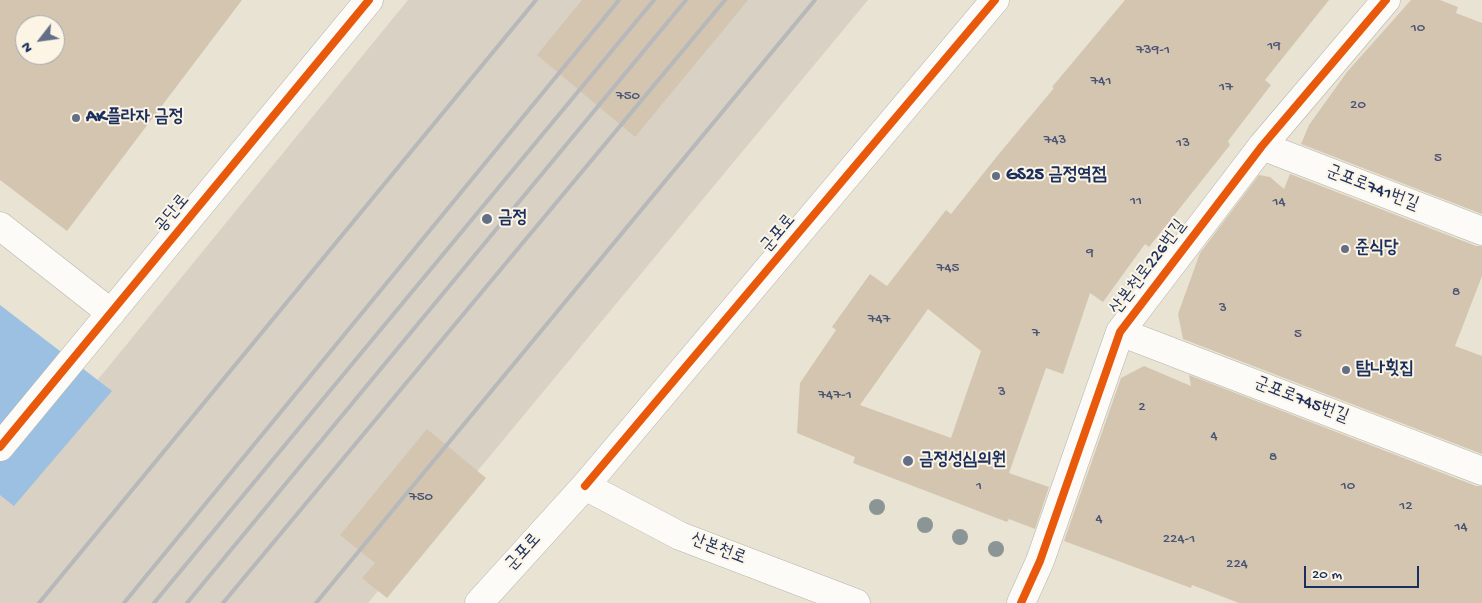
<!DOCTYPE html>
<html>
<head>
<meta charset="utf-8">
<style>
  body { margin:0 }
  #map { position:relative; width:1482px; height:603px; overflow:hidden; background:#e8e3d3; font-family:"Gochi Hand",sans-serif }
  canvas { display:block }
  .north { position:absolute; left:15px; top:15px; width:50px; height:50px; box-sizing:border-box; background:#fcf5e5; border:1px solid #a2a6af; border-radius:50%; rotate:240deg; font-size:14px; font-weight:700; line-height:20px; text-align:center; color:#1b2f5e }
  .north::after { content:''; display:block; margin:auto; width:18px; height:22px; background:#636e87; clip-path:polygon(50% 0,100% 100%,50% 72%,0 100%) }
  .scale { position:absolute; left:1304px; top:566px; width:115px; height:22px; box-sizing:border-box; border:2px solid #1b2f5e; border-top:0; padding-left:6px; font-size:15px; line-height:18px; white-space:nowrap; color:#1b2f5e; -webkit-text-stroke:4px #fcf5e5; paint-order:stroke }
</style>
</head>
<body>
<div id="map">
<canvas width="1482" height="603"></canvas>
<div class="north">N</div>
<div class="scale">20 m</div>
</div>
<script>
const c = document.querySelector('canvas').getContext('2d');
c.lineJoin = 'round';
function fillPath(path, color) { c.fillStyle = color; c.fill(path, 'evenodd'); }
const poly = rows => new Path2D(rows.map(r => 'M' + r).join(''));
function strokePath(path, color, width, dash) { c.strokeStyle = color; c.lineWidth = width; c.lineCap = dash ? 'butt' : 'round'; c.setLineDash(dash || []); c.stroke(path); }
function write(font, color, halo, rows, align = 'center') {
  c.font = font + ' "Gochi Hand","Poor Story",sans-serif'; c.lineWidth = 4; c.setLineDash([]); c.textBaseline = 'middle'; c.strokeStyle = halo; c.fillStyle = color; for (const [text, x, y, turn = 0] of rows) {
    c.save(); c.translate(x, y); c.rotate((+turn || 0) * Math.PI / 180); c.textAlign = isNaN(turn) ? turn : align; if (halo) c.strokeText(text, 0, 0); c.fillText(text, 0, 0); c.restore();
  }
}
fillPath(poly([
  [408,0,868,0,368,603,0,603,0,491,105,371]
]), '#d9d1c4');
fillPath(poly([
  [0,305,112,391,14,506,0,495]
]), '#9bc0e2');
fillPath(poly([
  [0,0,242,0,67,231,0,180],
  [25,25,55,25,55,55,25,55],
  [582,0,748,0,635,137,537,55],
  [1125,0,1329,0,1265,80,1271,85,1228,141,1230,145,1149,247,1145,244,1103,302,1090,293,1063,374,1046,368,1009,473,1049,487,1035,529,1009,519,1007,522,853,463,855,457,797,433,800,383,836,330,832,327,870,274,887,286,946,210,951,214,998,155,1054,88,1052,87],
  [928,309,981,351,951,438,860,405],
  [1411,0,1440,0,1458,7,1456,13,1482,23,1482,214,1301,144,1309,125,1347,72],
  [1290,174,1476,246,1482,246,1482,276,1455,346,1482,356,1482,454,1183,339,1178,314,1200,253,1259,175,1270,177,1284,189],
  [1144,366,1191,386,1189,375,1476,486,1482,486,1482,603,1239,603,1192,585,1191,588,1064,541,1121,378],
  [427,429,486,478,387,598,362,578,375,563,340,535]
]), '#d4c5b1');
const minor = poly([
  [1262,146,1482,231],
  [0,226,111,313],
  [1120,332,1482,471],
  [1021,603,1040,561,1120,332,1262,146,1386,0]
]);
const tertiary = poly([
  [0,447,369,0],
  [585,486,680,536,856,603],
  [479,603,585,486,995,0]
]);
strokePath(minor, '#b5b4ae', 29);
strokePath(tertiary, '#b5b4ae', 29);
strokePath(minor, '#fcfbf8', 28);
strokePath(tertiary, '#fcfbf8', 28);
strokePath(poly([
  [39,603,536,0],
  [124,603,619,0],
  [154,603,654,0],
  [187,603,686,0],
  [223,603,725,0],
  [316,603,815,0]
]), '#b6b8ba', 4);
strokePath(poly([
  [0,447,369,0],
  [585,486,995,0],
  [1021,603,1040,561,1120,332,1262,146,1386,0]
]), '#e8590c', 8);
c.fillStyle = '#8c9595';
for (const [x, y] of [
  [877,507],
  [925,525],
  [960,537],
  [996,549]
]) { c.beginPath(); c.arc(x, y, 8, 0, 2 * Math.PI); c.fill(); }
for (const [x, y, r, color] of [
  [76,118,5,"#636e87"],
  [996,176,5,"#636e87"],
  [487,219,6,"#636e87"],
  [1345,249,5,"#636e87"],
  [1346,370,5,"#636e87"],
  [908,461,6,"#636e87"]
]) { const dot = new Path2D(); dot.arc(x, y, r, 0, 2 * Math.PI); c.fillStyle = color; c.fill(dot); strokePath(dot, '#fcf5e5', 2); }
write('15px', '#495473', null, [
  ["10",1418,29],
  ["19",1274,47],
  ["739-1",1153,51],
  ["741",1101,82],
  ["17",1226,88],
  ["750",628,97],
  ["20",1358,106],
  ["743",1055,141],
  ["13",1183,144],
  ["5",1438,159],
  ["11",1136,202],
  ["14",1279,203],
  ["9",1090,254],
  ["745",948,269],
  ["8",1456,293],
  ["3",1223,309],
  ["747",879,320],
  ["7",1036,334],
  ["5",1298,335],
  ["3",1002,393],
  ["747-1",835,396],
  ["2",1142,408],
  ["4",1214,437],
  ["8",1273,458],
  ["1",979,487],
  ["10",1348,487],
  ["750",421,498],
  ["12",1406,507],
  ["4",1099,520],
  ["14",1461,528],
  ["224-1",1179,540],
  ["224",1237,565]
]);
write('bold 18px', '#1b2f5e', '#fcf5e5', [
  ["AK플라자 금정",86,118],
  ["GS25 금정역점",1006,176],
  ["금정",498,219],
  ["준식당",1355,249],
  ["탐나횟집",1356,370],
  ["금정성심의원",919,461]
], 'left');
write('18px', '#1b2f5e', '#fcf5e5', [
  ["군포로741번길",1372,189,21],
  ["공단로",173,214,-50],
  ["군포로",779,234,-50],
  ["산본천로226번길",1149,268,-53],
  ["군포로745번길",1301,401,21],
  ["산본천로",718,550,21],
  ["군포로",524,553,-48]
]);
</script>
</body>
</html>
